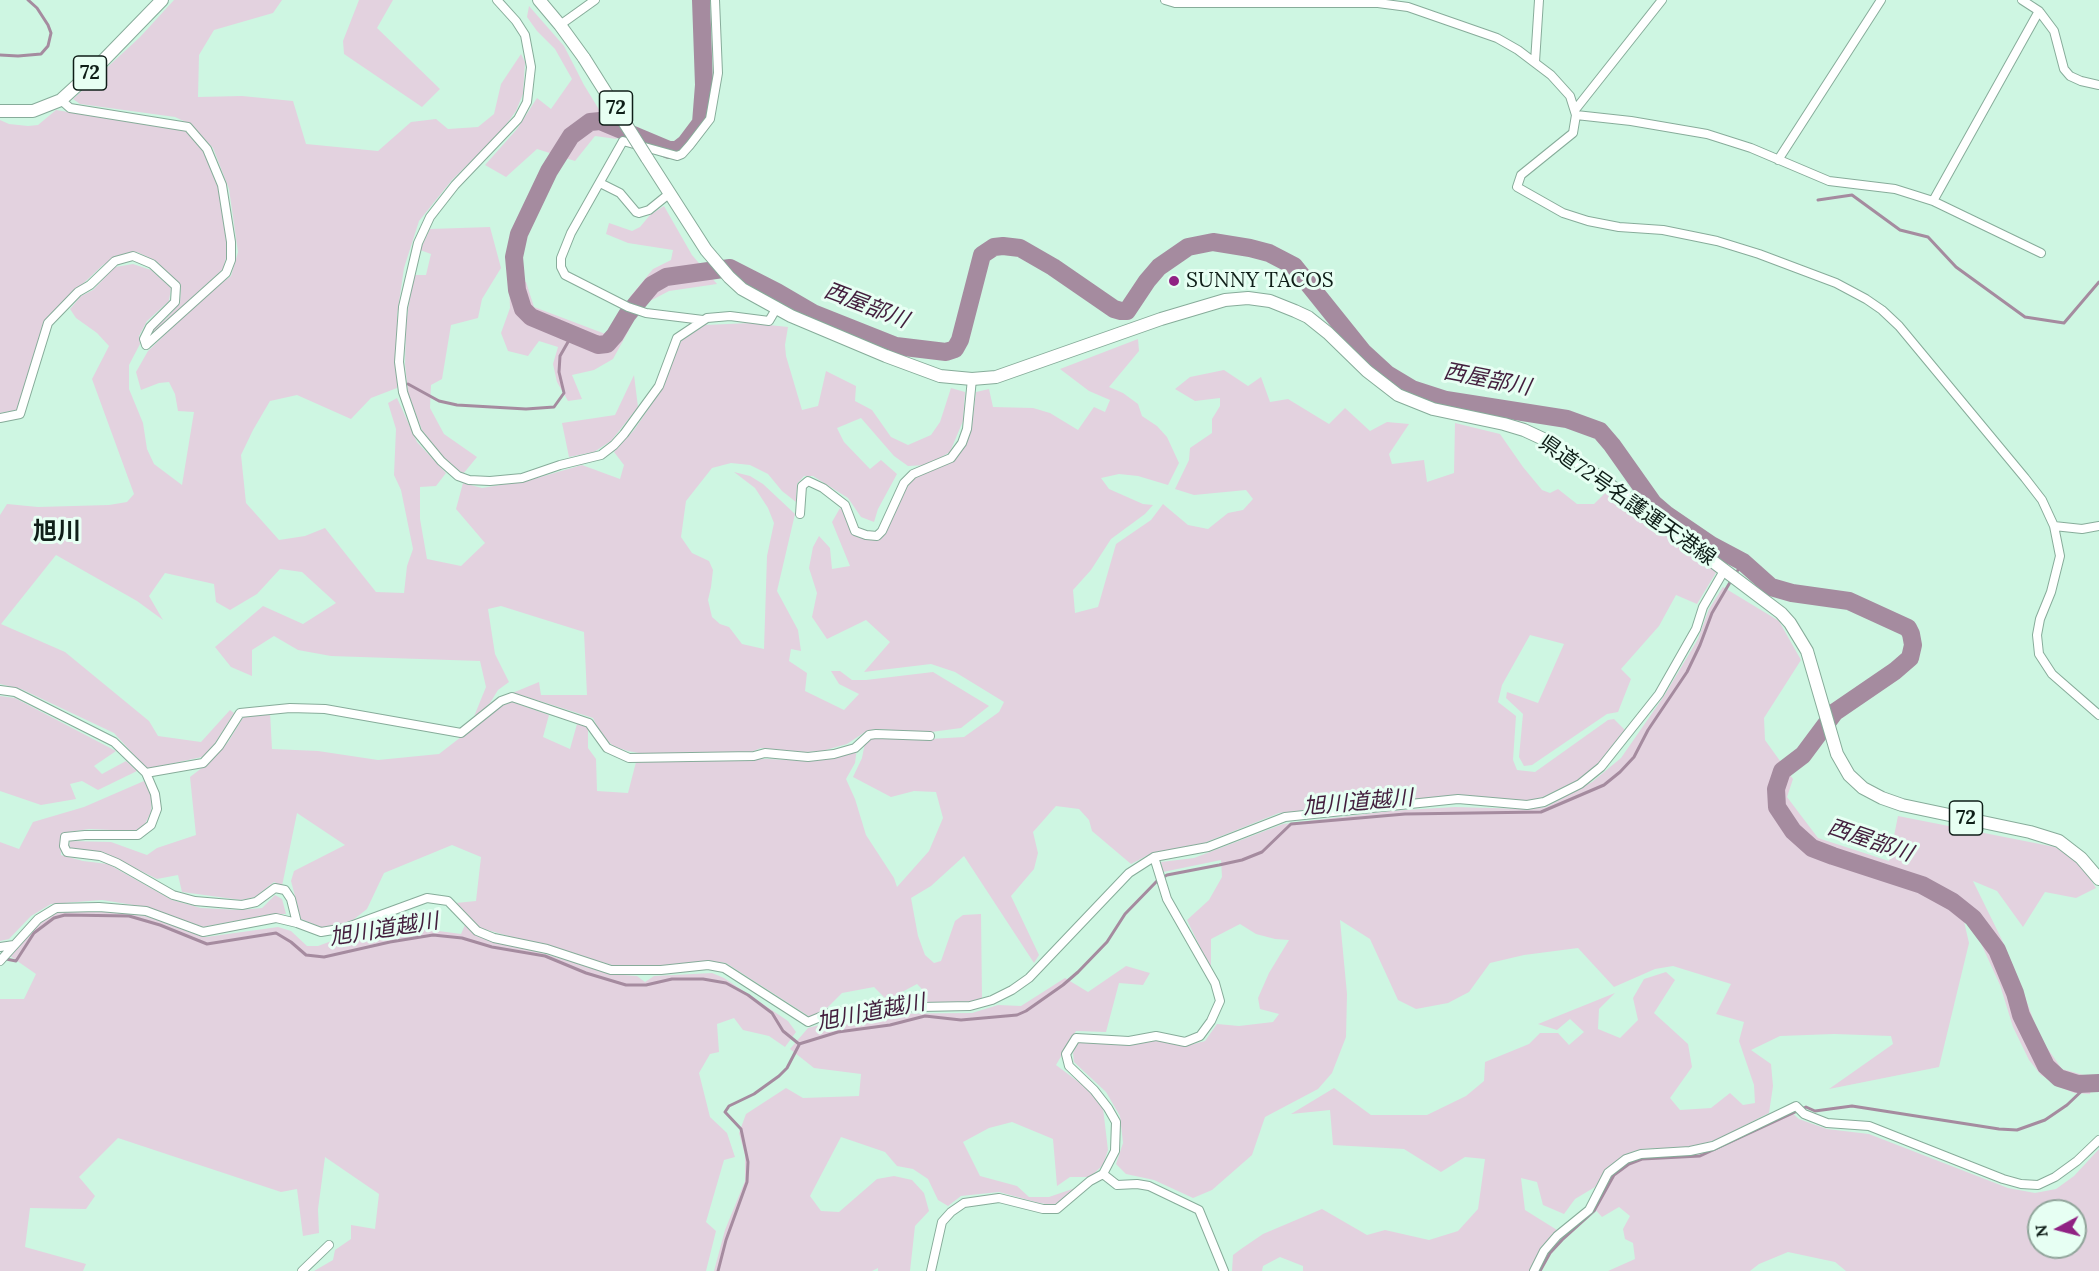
<!DOCTYPE html>
<html>
<head>
<meta charset="utf-8">
<style>
  body { margin:0 }
  #map { position:relative; width:2099px; height:1271px; overflow:hidden; background:#cef6e2; font-family:Lora,serif }
  canvas { display:block }
  .north { position:absolute; left:2027px; top:1199px; width:60px; height:60px; box-sizing:border-box; background:#e7fff3; border:2px solid #91a59b; border-radius:50%; rotate:263deg; font-size:16px; font-weight:700; line-height:24px; text-align:center; color:#0f1e18 }
  .north::after { content:''; display:block; margin:auto; width:21px; height:27px; background:#902283; clip-path:polygon(50% 0,100% 100%,50% 72%,0 100%) }
</style>
</head>
<body>
<div id="map">
<canvas width="2099" height="1271"></canvas>
<div class="north">N</div>
</div>
<script>
const c = document.querySelector('canvas').getContext('2d');
c.lineJoin = 'round';
function fillPath(path, color) { c.fillStyle = color; c.fill(path, 'evenodd'); }
const poly = rows => new Path2D(rows.map(r => 'M' + r).join(''));
function strokePath(path, color, width, dash) { c.strokeStyle = color; c.lineWidth = width; c.lineCap = dash ? 'butt' : 'round'; c.setLineDash(dash || []); c.stroke(path); }
function write(font, color, halo, rows, align = 'center') {
  c.font = font + ' Lora,"Noto Sans JP",serif'; c.lineWidth = 6; c.setLineDash([]); c.textBaseline = 'middle'; c.strokeStyle = halo; c.fillStyle = color; for (const [text, x, y, turn = 0] of rows) {
    c.save(); c.translate(x, y); c.rotate((+turn || 0) * Math.PI / 180); c.textAlign = isNaN(turn) ? turn : align; if (halo) c.strokeText(text, 0, 0); c.fillText(text, 0, 0); c.restore();
  }
}
fillPath(poly([
  [174,0,282,0,273,13,214,30,199,55,198,97,242,96,293,101,306,144,378,151,411,122,436,119,448,129,478,127,494,114,501,84,521,54,525,62,523,94,516,111,500,133,452,180,419,221,404,268,397,316,397,388,371,398,351,419,297,395,270,401,253,430,241,455,246,503,279,540,305,536,325,528,376,592,404,593,407,566,413,549,401,490,394,475,396,429,388,403,397,398,417,442,446,473,436,486,420,487,420,519,427,559,461,566,485,543,456,509,463,483,482,488,530,480,582,465,620,479,624,465,614,452,634,430,660,392,681,341,705,325,750,323,788,327,785,345,786,356,802,410,818,406,826,371,856,386,855,401,872,410,891,437,908,445,931,435,940,422,951,388,965,392,963,421,950,452,928,465,908,466,894,456,861,418,837,428,844,442,870,469,881,460,897,474,878,509,874,522,861,517,848,498,813,476,804,476,797,484,796,502,782,491,768,474,750,465,731,463,712,468,686,501,681,537,692,553,709,561,713,570,711,587,708,600,712,617,720,624,729,627,742,644,764,649,767,556,774,523,768,508,755,488,734,472,750,476,763,484,795,514,777,591,798,630,801,651,791,649,789,661,807,673,805,691,844,710,859,694,839,684,831,671,840,671,852,680,866,680,933,672,989,706,961,728,931,732,875,729,865,732,847,744,822,751,804,752,761,748,751,752,644,754,628,751,613,746,601,734,593,718,527,697,510,694,539,682,541,695,587,695,584,632,501,606,488,609,495,654,509,682,498,690,490,703,473,719,486,687,480,661,331,656,298,650,274,636,252,650,252,676,231,667,215,647,263,606,303,624,336,603,302,572,280,569,257,594,230,610,216,602,214,584,165,573,149,596,163,620,137,601,56,555,1,624,65,652,149,721,158,736,201,742,230,710,234,713,212,748,202,757,147,769,114,733,21,689,0,684,0,515,7,504,38,507,109,505,127,502,134,494,92,379,109,346,97,333,76,318,70,309,81,296,93,290,115,267,133,264,151,270,171,288,169,301,147,321,139,336,140,344,129,365,129,389,143,423,147,449,154,464,182,485,194,412,178,411,175,394,169,382,159,383,141,390,136,372,148,351,207,294,231,276,238,252,229,189,213,148,190,124,175,117,80,104,73,99,140,37],
  [359,0,393,0,377,28,440,89,422,107,344,54,343,41],
  [529,6,564,46,584,85,617,139,595,136,575,161,537,149,506,177,485,165,517,129,537,98,551,109,572,79,555,49,537,31,527,17],
  [56,110,183,130,189,133,203,149,218,186,226,240,226,258,223,269,148,338,151,329,166,319,180,303,181,285,156,261,137,252,124,254,103,265,57,308,43,325,17,410,0,413,0,120,9,124,28,126,38,125],
  [664,206,692,255,717,284,669,291,648,302,630,297,653,269,671,260,673,250,628,243,606,234,609,223,632,231,640,227,650,215],
  [490,227,501,268,482,299,478,318,451,325,442,379,431,385,430,408,444,434,477,457,463,474,442,456,422,430,408,393,405,364,406,324,413,275,426,275,431,254,420,250,430,229],
  [509,280,526,282,534,307,608,335,619,321,629,330,613,359,594,370,572,375,582,399,568,401,557,382,553,364,558,347,539,341,528,356,508,351,501,333,510,308],
  [1138,339,1139,351,1109,387,1123,393,1138,404,1142,416,1157,426,1167,437,1179,463,1168,485,1138,476,1119,474,1101,478,1109,489,1143,504,1153,505,1145,514,1111,539,1091,570,1073,590,1075,613,1098,607,1116,544,1151,520,1163,504,1188,525,1208,529,1228,513,1243,510,1253,499,1246,490,1194,495,1175,489,1189,460,1190,448,1212,433,1212,419,1220,406,1220,398,1195,401,1175,389,1190,377,1224,370,1248,386,1261,377,1270,402,1288,399,1329,424,1345,408,1370,431,1387,422,1409,424,1389,454,1392,464,1424,460,1427,482,1454,473,1455,423,1500,434,1523,467,1542,490,1550,493,1558,489,1577,504,1594,504,1605,493,1717,571,1697,604,1676,595,1659,626,1621,669,1631,679,1618,712,1607,714,1532,765,1524,766,1519,757,1523,714,1506,698,1507,692,1538,703,1564,644,1530,635,1502,685,1498,702,1516,716,1513,760,1517,770,1535,772,1608,720,1614,719,1625,730,1600,763,1578,780,1543,797,1523,803,1457,796,1279,813,1199,845,1152,853,1131,864,1092,831,1089,820,1079,809,1056,806,1033,832,1038,853,1034,869,1011,896,1039,955,1034,963,964,856,931,886,911,898,918,936,925,955,934,963,941,961,955,921,963,915,981,914,982,999,960,1004,911,1002,928,995,917,984,887,1000,874,987,842,993,825,1010,810,1017,726,963,709,961,656,966,612,965,480,928,456,903,476,901,481,857,452,845,384,873,367,909,353,920,326,929,301,919,291,881,294,871,345,845,297,813,282,886,274,882,255,897,241,900,182,892,178,875,157,879,103,852,69,848,70,841,111,842,147,855,157,848,196,835,190,777,203,767,228,742,244,716,270,712,272,749,318,751,378,760,439,754,501,706,512,702,549,715,543,737,570,749,577,724,588,727,588,748,596,759,597,791,628,793,636,762,767,759,811,761,857,748,855,763,846,779,855,799,866,835,894,878,897,887,929,851,943,818,936,792,914,791,891,797,853,777,862,758,865,743,871,739,896,737,930,739,964,737,999,712,1004,702,955,672,931,664,864,672,890,642,866,620,827,639,812,617,817,593,809,568,813,547,819,536,830,548,832,569,850,566,832,522,840,508,844,511,853,535,867,539,882,538,907,485,916,477,951,462,966,444,972,424,976,392,989,389,993,407,1033,408,1050,413,1078,430,1094,407,1105,412,1110,400,1089,391,1060,369],
  [634,375,638,407,611,441,594,452,569,457,562,423,615,415],
  [1723,587,1779,621,1801,660,1764,718,1765,740,1793,779,1787,797,1818,838,1889,861,1898,816,2055,847,2080,863,2096,888,2076,898,2045,892,2023,927,1997,891,1973,881,2002,940,2020,983,2040,1038,2062,1069,2094,1078,2090,1094,2074,1093,2062,1088,2041,1075,2029,1060,2013,1027,2000,985,1979,939,1963,917,1969,943,1939,1067,1829,1089,1893,1044,1891,1036,1834,1034,1780,1036,1751,1050,1771,1064,1773,1086,1769,1113,1716,1140,1690,1147,1641,1149,1626,1154,1607,1168,1595,1187,1575,1199,1564,1214,1543,1205,1537,1182,1521,1178,1525,1210,1557,1230,1542,1246,1530,1271,1303,1271,1303,1266,1280,1257,1263,1266,1262,1271,1232,1271,1233,1255,1241,1249,1263,1234,1322,1209,1367,1235,1385,1230,1429,1240,1458,1231,1478,1209,1485,1159,1465,1157,1441,1172,1404,1149,1333,1145,1330,1110,1291,1114,1334,1088,1371,1115,1427,1115,1466,1096,1484,1081,1485,1062,1529,1044,1540,1033,1558,1033,1569,1045,1584,1032,1570,1019,1557,1030,1538,1024,1615,993,1599,1009,1598,1029,1620,1038,1638,1020,1633,998,1644,979,1666,972,1675,980,1654,1013,1688,1044,1692,1067,1670,1098,1680,1110,1711,1108,1730,1093,1743,1105,1755,1103,1754,1085,1739,1041,1744,1022,1716,1014,1731,984,1673,966,1655,969,1614,987,1578,948,1524,955,1490,963,1469,992,1448,1003,1416,1009,1398,1000,1370,939,1340,920,1347,994,1346,1037,1332,1073,1318,1089,1265,1117,1252,1155,1212,1190,1193,1198,1154,1180,1126,1174,1116,1164,1123,1143,1120,1116,1106,1092,1074,1062,1073,1053,1079,1042,1128,1045,1158,1040,1186,1046,1205,1041,1217,1024,1239,1026,1273,1022,1279,1014,1260,1009,1258,998,1269,973,1289,940,1275,939,1256,934,1240,924,1211,939,1211,970,1187,920,1209,900,1222,877,1221,860,1163,872,1161,862,1194,858,1283,824,1389,811,1455,807,1527,809,1546,807,1592,782,1621,758,1664,696,1698,639,1709,609],
  [0,696,15,698,116,751,94,766,102,774,126,761,137,771,98,790,82,781,70,784,76,799,41,805,0,791],
  [144,781,152,797,151,812,144,826,134,831,89,829,62,833,61,855,83,861,108,864,172,900,201,908,240,910,262,908,275,895,282,899,286,914,272,914,203,927,146,907,102,900,51,904,31,916,9,939,0,941,0,842,19,849,33,822,84,807],
  [60,910,101,911,145,916,206,937,278,927,291,931,307,946,318,946,408,913,402,926,461,934,465,925,482,938,533,950,610,974,637,976,645,982,654,976,712,973,724,978,788,1021,796,1032,785,1047,769,1036,743,1030,734,1018,717,1024,719,1052,710,1054,699,1073,710,1117,727,1133,735,1157,724,1160,706,1222,716,1231,706,1271,314,1271,333,1260,335,1250,351,1239,351,1225,375,1229,379,1194,325,1157,318,1209,319,1233,303,1236,297,1189,281,1192,118,1138,79,1177,95,1196,86,1209,30,1208,25,1247,86,1264,83,1271,0,1271,0,999,24,999,36,974,10,956,38,923],
  [1126,966,1150,973,1143,985,1119,983,1106,1032,1076,1031,1056,1065,1088,1089,1103,1108,1108,1150,1103,1165,1090,1177,1070,1177,1057,1186,1053,1139,1012,1122,989,1128,963,1142,980,1176,1017,1186,1029,1197,1049,1197,1078,1187,1059,1202,1053,1205,1039,1203,999,1192,961,1196,948,1206,938,1200,928,1179,913,1169,897,1166,885,1152,841,1137,810,1196,821,1211,839,1212,877,1179,894,1176,912,1180,924,1193,929,1211,915,1226,910,1271,878,1271,878,1268,872,1271,714,1271,725,1230,745,1181,745,1155,739,1133,746,1114,786,1088,803,1098,859,1096,861,1074,814,1068,790,1049,808,1028,861,1014,972,1013,998,1005,1021,1006,1065,978,1088,992],
  [1791,1112,1799,1119,1827,1129,1869,1134,2008,1188,2035,1193,2056,1189,2074,1176,2099,1149,2099,1271,1846,1271,1835,1262,1788,1252,1759,1264,1750,1271,1608,1271,1635,1259,1633,1243,1625,1239,1623,1229,1630,1216,1619,1207,1602,1217,1593,1207,1609,1175,1626,1163,1642,1157,1690,1153],
  [2039,1211,2075,1211,2075,1247,2039,1247]
]), '#e3d2df');
strokePath(poly([
  [0,55,18,56,41,54,48,46,51,33,48,25,37,8,28,0],
  [1818,200,1852,195,1900,230,1928,237,1956,267,2025,317,2064,323,2099,282],
  [408,384,439,401,457,405,526,409,554,407,564,393,559,372,560,356,572,335],
  [1736,573,1743,562],
  [6,959,16,961,34,933,54,918,65,915,129,916,160,925,207,944,276,933,291,942,306,955,324,957,390,942,433,935,462,938,492,947,545,956,586,973,626,985,646,985,672,979,703,979,726,983,748,995,772,1013,783,1031,799,1044,838,1032,890,1025,925,1016,961,1020,1017,1015,1026,1011,1063,985,1078,972,1107,942,1125,914,1157,881,1167,875,1219,865,1242,860,1262,852,1291,824,1405,814,1541,812,1604,785,1620,772,1634,757,1648,730,1687,672,1700,645,1712,613,1732,579],
  [718,1271,726,1240,747,1182,748,1162,741,1129,725,1112,729,1106,754,1094,779,1076,787,1068,799,1045],
  [1540,1271,1550,1253,1562,1240,1594,1211,1614,1175,1629,1164,1642,1159,1700,1156,1806,1107,1815,1111,1852,1106,1999,1129,2017,1130,2045,1120,2067,1105,2089,1084]
]), '#a58b9f', 3);
strokePath(poly([
  [701,0,704,85,701,123,686,143,677,150,669,150,600,121,590,122,571,136,549,171,519,234,514,257,517,290,523,309,531,317,598,345,607,344,615,335,627,315,652,285,666,277,730,268,777,292,813,313,896,346,946,352,955,349,960,340,982,255,994,247,1003,246,1020,248,1053,267,1114,309,1121,311,1127,311,1147,281,1159,267,1188,247,1213,242,1250,248,1269,253,1294,266,1363,352,1387,374,1412,389,1446,400,1567,419,1600,431,1612,445,1653,503,1667,515,1711,545,1743,562,1771,587,1792,593,1849,601,1908,628,1911,634,1913,645,1910,658,1895,671,1835,712,1803,755,1782,771,1776,789,1777,807,1793,831,1812,848,1833,856,1922,885,1953,902,1973,918,1997,950,2015,993,2021,1015,2046,1066,2059,1078,2078,1084,2099,1083]
]), '#a58b9f', 18);
const street = poly([
  [497,0,516,21,525,35,531,67,527,102,518,119,455,185,430,217,418,243,403,307,399,362,403,392,417,432,441,461,458,476,469,480,490,481,522,478,560,465,601,455,614,445,624,434,659,386,677,338,707,318,730,316,769,321,776,309],
  [1165,0,1175,3,1378,3,1408,7,1497,38,1518,50,1551,75,1570,96,1576,115,1573,133,1521,175,1517,187,1563,213,1588,221,1619,227,1663,230,1717,241,1759,254,1836,283,1866,299,1882,310,1899,326,2025,478,2042,500,2054,526,2060,556,2051,592,2040,619,2037,635,2039,654,2052,674,2099,715],
  [2022,0,2039,11,2054,31,2064,69,2070,76,2081,81,2099,85],
  [560,25,595,0],
  [1535,62,1539,0],
  [61,100,70,108,188,127,207,149,222,185,231,242,231,260,226,273,146,345],
  [1575,110,1662,0],
  [1576,115,1631,121,1707,134,1751,148,1829,181,1895,189,1933,201,2041,253],
  [1778,160,1881,0],
  [600,183,620,193,636,212,639,213,649,210,670,193],
  [1933,201,2039,11],
  [703,320,646,313,628,307,565,275,561,267,561,258,571,233,623,141,677,156,682,154,690,145,710,119,718,73,715,0],
  [0,418,20,414,48,323,78,292,90,285,115,261,133,256,152,264,176,286,175,302,150,327,144,339,146,345],
  [800,514,802,486,808,481,823,488,845,505,855,531,866,535,877,536,882,531,904,483,913,474,951,458,962,443,967,429,972,379],
  [2054,526,2082,529,2099,526],
  [0,690,15,692,114,742,146,773,155,794,157,809,151,825,138,835,85,835,65,837,64,846,67,852,100,856,117,863,173,895,195,901,242,905,256,902,275,888,285,890,291,899,297,923],
  [146,773,203,763,219,746,240,713,290,708,325,709,461,733,501,701,512,697,589,723,607,748,629,758,754,756,765,753,808,757,834,754,855,748,869,735,876,734,930,736],
  [0,947,14,945],
  [0,961,38,919,56,908,99,907,146,911,203,932,276,918,297,923,321,932,345,928,427,898,448,901,477,931,494,938,547,949,611,970,661,970,708,965,724,968,808,1022,830,1013,871,1008,970,1006,992,1000,1012,990,1029,978,1129,873,1154,857,1208,847,1285,817,1458,799,1527,805,1544,802,1580,784,1601,767,1659,694,1696,629,1703,607,1725,569],
  [1103,1174,1117,1185,1137,1184,1149,1186,1199,1210,1224,1271],
  [302,1271,329,1245],
  [931,1271,942,1222,951,1212,964,1203,999,1198,1043,1209,1057,1209,1090,1181,1103,1174,1115,1151,1116,1122,1108,1108,1094,1090,1069,1066,1066,1054,1076,1038,1129,1041,1156,1036,1185,1042,1200,1036,1211,1021,1220,1001,1215,983,1167,899,1154,857],
  [1534,1271,1544,1251,1557,1236,1589,1210,1608,1173,1626,1159,1641,1154,1690,1151,1713,1146,1796,1106,1804,1114,1827,1123,1869,1126,2003,1179,2021,1184,2038,1185,2055,1177,2077,1161,2099,1140]
]);
const primary = poly([
  [539,0,560,25,584,58],
  [0,111,33,111,61,100,96,68,162,0],
  [647,158,706,250,729,277,742,289,791,316,886,356,940,376,972,379,996,377,1161,319,1225,300,1248,298,1270,301,1295,311,1308,317,1328,333,1367,371,1398,395,1433,409,1504,424,1524,430,1552,443,1658,520,1781,613,1790,623,1807,651,1837,754,1849,775,1863,788,1882,798,1902,805,2030,832,2059,841,2081,858,2099,879]
]);
strokePath(street, '#87ac9a', 10);
strokePath(primary, '#87ac9a', 14);
strokePath(street, '#fff', 8);
strokePath(primary, '#fff', 12);
const primaryBridge = poly([
  [584,58,647,158]
]);
strokePath(primaryBridge, '#87ac9a', 14, []);
strokePath(primaryBridge, '#fff', 12);
for (const [x, y, r, color] of [
  [1174,281,6,"#902283"]
]) { const dot = new Path2D(); dot.arc(x, y, r, 0, 2 * Math.PI); c.fillStyle = color; c.fill(dot); strokePath(dot, '#e7fff3', 2); }
for (const [x, y, w] of [
  [90,73,33],
  [616,108,33],
  [1966,818,33]
]) { const box = new Path2D(); box.roundRect(x - w / 2, y - 17, w, 34, 4.5); c.fillStyle = '#e7fff3'; c.fill(box); strokePath(box, '#0f1e18', 1.5); }
write('bold 20px', '#0f1e18', null, [
  ["72",90,73],
  ["72",616,108],
  ["72",1966,818]
]);
write('21px', '#0f1e18', '#e7fff3', [
  ["SUNNY TACOS",1186,281]
], 'left');
write('21px', '#0f1e18', '#e7fff3', [
  ["県道72号名護運天港線",1627,501,35]
]);
write('italic 22px', '#431e3d', '#e7fff3', [
  ["西屋部川",866,306,21],
  ["西屋部川",1487,380,11],
  ["旭川道越川",1358,803,-5],
  ["西屋部川",1870,841,19],
  ["旭川道越川",384,930,-9],
  ["旭川道越川",871,1013,-11]
]);
write('bold 24px', '#0f1e18', '#e7fff3', [
  ["旭川",57,532]
]);
</script>
</body>
</html>
